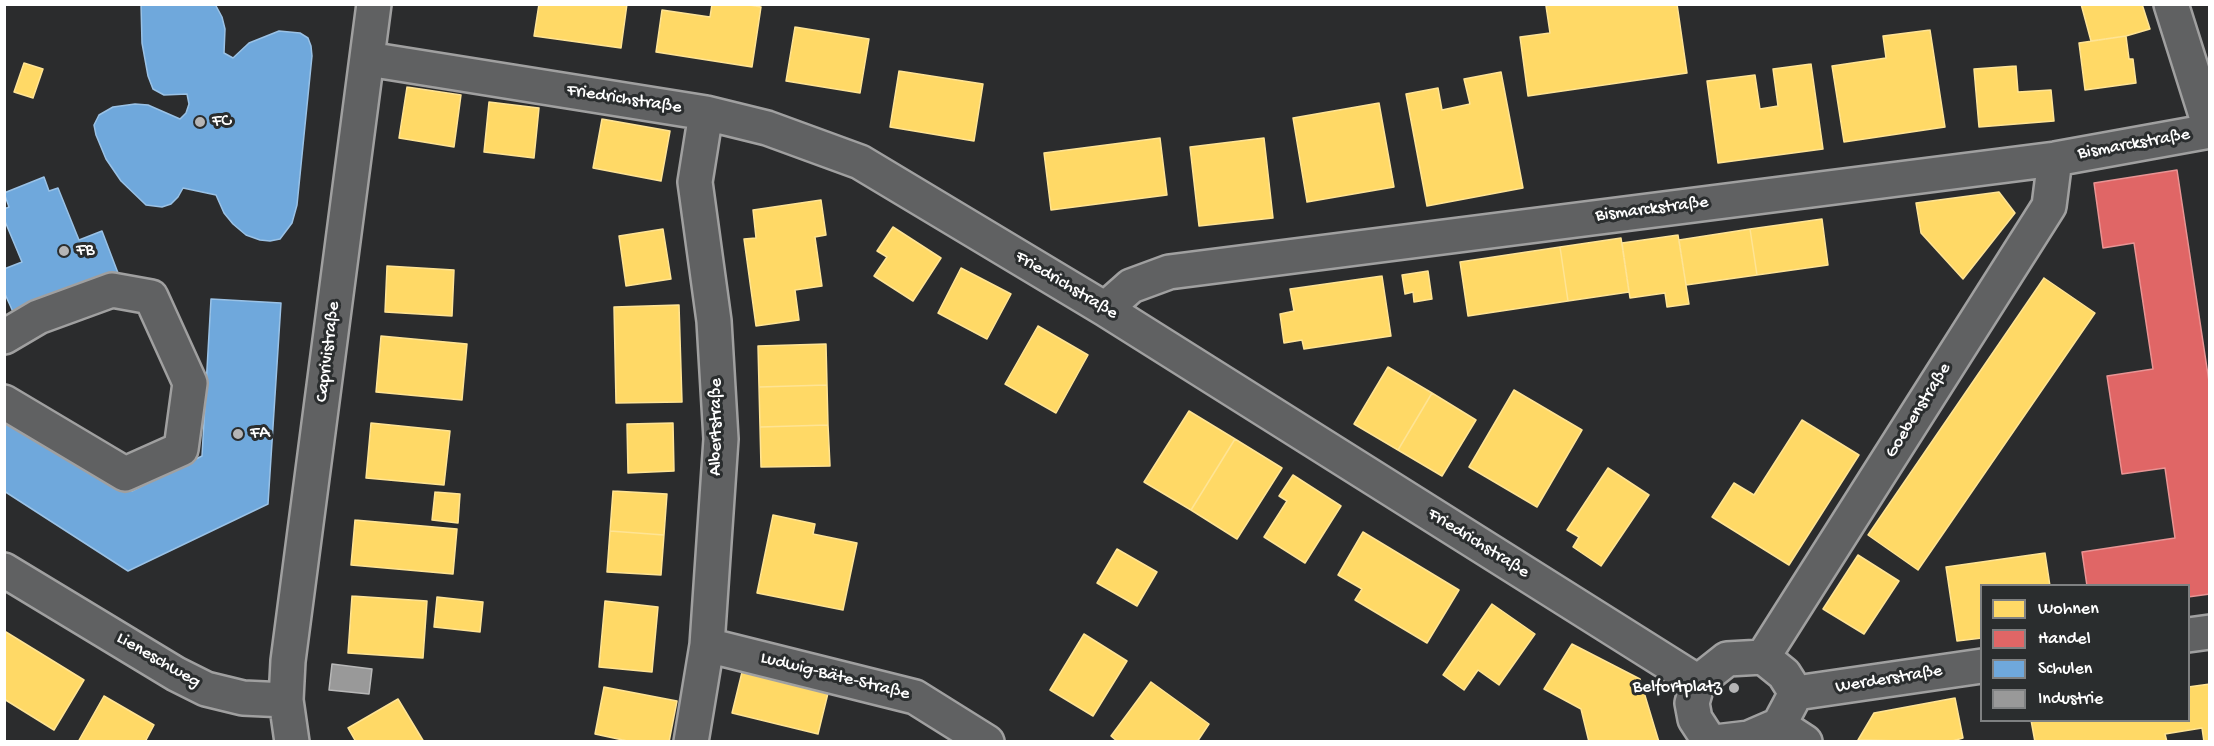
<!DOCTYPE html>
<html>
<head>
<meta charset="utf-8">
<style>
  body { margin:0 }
  #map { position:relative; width:2214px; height:746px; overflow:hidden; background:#2b2c2d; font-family:"Gochi Hand",sans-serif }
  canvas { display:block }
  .frame { position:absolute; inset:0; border:6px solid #fff; pointer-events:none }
  .legend { position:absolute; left:1980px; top:584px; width:210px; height:138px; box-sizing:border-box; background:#2a2d2e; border:2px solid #7f8182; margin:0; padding:8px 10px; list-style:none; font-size:18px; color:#fff }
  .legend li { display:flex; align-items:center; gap:12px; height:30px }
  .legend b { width:30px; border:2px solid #7f8182 }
</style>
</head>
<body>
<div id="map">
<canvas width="2214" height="746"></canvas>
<div class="frame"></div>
<ul class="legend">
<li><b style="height:16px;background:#ffd966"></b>Wohnen</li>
<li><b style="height:16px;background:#e06666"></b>Handel</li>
<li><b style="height:16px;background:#6fa8dc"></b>Schulen</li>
<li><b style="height:16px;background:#999"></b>Industrie</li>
</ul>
</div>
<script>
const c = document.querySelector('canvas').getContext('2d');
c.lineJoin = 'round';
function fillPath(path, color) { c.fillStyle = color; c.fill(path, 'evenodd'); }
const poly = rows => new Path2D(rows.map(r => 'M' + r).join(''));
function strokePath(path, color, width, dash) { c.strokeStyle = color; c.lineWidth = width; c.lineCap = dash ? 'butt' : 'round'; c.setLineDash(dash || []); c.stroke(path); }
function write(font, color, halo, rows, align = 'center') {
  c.font = font + ' "Gochi Hand",sans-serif'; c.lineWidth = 6; c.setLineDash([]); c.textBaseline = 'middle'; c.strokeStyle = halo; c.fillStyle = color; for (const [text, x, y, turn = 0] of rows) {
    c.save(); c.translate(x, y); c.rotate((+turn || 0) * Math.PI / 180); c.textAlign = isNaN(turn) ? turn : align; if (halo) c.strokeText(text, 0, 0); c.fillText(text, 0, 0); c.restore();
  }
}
const homes = poly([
  [539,4,627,4,621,48,534,36,539,4],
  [712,4,744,4,761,7,752,67,656,52,662,10,710,17,712,4],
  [1553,4,1677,4,1687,73,1528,96,1520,37,1550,33,1546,6,1553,4],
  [2081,4,2142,4,2150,29,2126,36,2091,41,2081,4],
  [795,27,869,39,860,93,786,81,795,27],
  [1930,30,1945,127,1844,142,1832,66,1886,58,1883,36,1930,30],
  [2126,36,2129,59,2133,59,2136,83,2085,90,2079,43,2126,36],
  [24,63,43,69,33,98,14,92,24,63],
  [1811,64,1823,149,1718,163,1707,81,1755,75,1760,109,1778,106,1773,69,1811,64],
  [2016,66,2018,92,2051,90,2054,121,1979,127,1974,69,2016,66],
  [899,71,983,84,974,141,890,127,899,71],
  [1501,72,1523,188,1427,206,1406,94,1438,88,1442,110,1470,104,1464,79,1501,72],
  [407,87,461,95,454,147,399,138,407,87],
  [489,102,539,108,534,158,484,152,489,102],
  [1379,103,1394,187,1307,202,1293,118,1379,103],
  [602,119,670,131,661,181,593,168,602,119],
  [1160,138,1167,195,1051,210,1044,153,1160,138],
  [1264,138,1273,218,1199,226,1190,147,1264,138],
  [1999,192,2015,213,1963,279,1921,233,1916,203,1999,192],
  [821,200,826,235,815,237,822,286,795,290,799,320,756,326,744,239,756,238,753,210,821,200],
  [1822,219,1828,265,1757,275,1750,229,1822,219],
  [893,227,941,258,913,301,874,276,887,257,877,251,893,227],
  [663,229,671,279,626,286,619,236,663,229],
  [1750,229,1757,275,1686,285,1679,240,1750,229],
  [1678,235,1689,304,1667,307,1665,293,1630,298,1622,243,1678,235],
  [1621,238,1629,292,1568,301,1560,247,1621,238],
  [1560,247,1568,301,1468,316,1460,262,1560,247],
  [387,266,454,270,452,316,385,312,387,266],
  [961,268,1011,294,987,339,938,313,961,268],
  [1428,271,1432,299,1414,302,1413,292,1405,294,1402,275,1428,271],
  [1382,276,1391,336,1304,349,1302,340,1284,343,1280,314,1294,311,1290,289,1382,276],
  [2044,278,2095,313,1918,570,1868,535,2044,278],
  [679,305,682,402,616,403,614,307,679,305],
  [1038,326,1088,355,1056,413,1005,384,1038,326],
  [381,336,467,344,462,400,376,392,381,336],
  [826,344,827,385,759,387,758,346,826,344],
  [1388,367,1432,393,1398,450,1354,424,1388,367],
  [827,385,828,425,760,427,759,387,827,385],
  [1514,390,1582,430,1537,507,1469,467,1514,390],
  [1432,393,1476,420,1442,476,1398,450,1432,393],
  [1189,411,1235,439,1191,510,1144,482,1189,411],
  [1802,420,1859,455,1789,565,1712,517,1734,483,1754,495,1802,420],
  [371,423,450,431,444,485,366,478,371,423],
  [673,423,674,471,628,473,627,424,673,423],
  [828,425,830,466,761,467,760,427,828,425],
  [1235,439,1282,468,1237,539,1191,510,1235,439],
  [1608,468,1649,495,1601,566,1573,547,1579,537,1567,530,1608,468],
  [1293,475,1341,506,1305,563,1264,537,1287,501,1279,496,1293,475],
  [613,491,667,494,664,535,610,531,613,491],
  [435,492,460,494,458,523,432,520,435,492],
  [773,515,815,524,813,534,857,543,843,610,757,593,773,515],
  [355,520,457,529,453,574,351,565,355,520],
  [610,531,664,535,661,575,607,572,610,531],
  [1363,532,1459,590,1427,643,1355,600,1362,589,1338,575,1363,532],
  [1117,549,1157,572,1137,606,1097,583,1117,549],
  [2045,553,2050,586,1982,586,1982,638,1957,641,1946,567,2045,553],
  [1858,555,1899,581,1864,634,1823,609,1858,555],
  [352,596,427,601,423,658,348,653,352,596],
  [437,597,483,602,480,632,434,627,437,597],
  [605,601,658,607,652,672,599,667,605,601],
  [1492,604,1535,634,1499,685,1478,670,1464,690,1443,675,1492,604],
  [6,632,84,680,54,730,4,699,4,636,6,632],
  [1084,634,1127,661,1093,716,1050,690,1084,634],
  [1572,644,1640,679,1659,742,1589,742,1581,709,1544,689,1572,644],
  [744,664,830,685,818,734,732,713,744,664],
  [1151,682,1209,724,1197,742,1118,742,1111,736,1151,682],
  [2210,684,2210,742,2204,742,2202,728,2165,734,2167,742,2035,742,2031,720,2188,720,2188,687,2210,684],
  [604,687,677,701,669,742,632,742,595,734,604,687],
  [104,696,154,725,145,742,78,742,104,696],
  [1955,698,1963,738,1949,742,1858,740,1874,713,1955,698],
  [398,699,424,742,356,742,348,728,398,699]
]);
fillPath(homes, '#ffd966');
strokePath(homes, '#ffe494', 1.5);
const shops = poly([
  [2177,170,2210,388,2210,594,2188,597,2188,586,2087,586,2082,552,2175,538,2165,468,2122,474,2107,376,2153,369,2134,243,2103,248,2094,183,2177,170]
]);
fillPath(shops, '#e06666');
strokePath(shops, '#e99494', 1.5);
const schools = poly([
  [141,4,215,4,222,17,225,29,224,53,233,58,249,43,279,31,300,33,308,38,311,46,312,56,297,205,292,223,280,239,270,241,260,240,246,235,233,224,224,213,216,195,183,188,178,197,171,204,162,207,146,205,121,181,106,159,96,135,94,125,99,115,113,107,135,104,148,105,180,119,186,113,189,104,187,94,164,95,153,89,148,76,142,43,141,4],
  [44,177,49,191,58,188,79,240,102,231,118,273,14,314,4,292,4,269,22,262,4,219,4,209,9,207,4,193,44,177],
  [211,299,281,303,268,504,128,571,4,491,4,412,132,491,202,456,211,299]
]);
fillPath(schools, '#6fa8dc');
strokePath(schools, '#9ac2e6', 1.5);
const industry = poly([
  [332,664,372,669,369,694,329,690,332,664]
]);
fillPath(industry, '#999');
strokePath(industry, '#b8b8b8', 1.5);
const minor = poly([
  [2171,4,2210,128],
  [368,59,706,113,767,128,860,162,1105,309,1698,682],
  [1105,309,1131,286,1169,272,2055,159,2210,131],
  [4,337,38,317,112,290,151,297,190,383,181,449,125,474,4,402],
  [4,570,176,674,206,689,243,698,286,700],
  [2188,635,2210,632],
  [707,645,915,697,987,742],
  [1763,657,2049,206,2055,159],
  [1796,693,1982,666],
  [1779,725,1805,742],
  [292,742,286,700,288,661,374,4],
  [691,742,707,645,721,439,714,321,695,182,706,113],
  [1710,742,1695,719,1692,703,1698,682,1727,659,1763,657,1784,674,1796,693,1779,725,1749,738,1715,742]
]);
strokePath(minor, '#a0a0a0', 38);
strokePath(minor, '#606162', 33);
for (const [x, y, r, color] of [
  [200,122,6,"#b5b5b6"],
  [64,251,6,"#b5b5b6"],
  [238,434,6,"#b5b5b6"],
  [1734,688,6,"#b5b5b6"]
]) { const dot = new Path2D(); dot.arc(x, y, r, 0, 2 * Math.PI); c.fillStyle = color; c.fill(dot); strokePath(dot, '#2a2d2e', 2); }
write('18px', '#fff', '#2a2d2e', [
  ["Friedrichstraße",624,100,9],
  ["Bismarckstraße",2134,145,-10],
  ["Bismarckstraße",1652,210,-7],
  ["Friedrichstraße",1066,286,31],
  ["Caprivistraße",329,352,-83],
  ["Goebenstraße",1919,411,-58],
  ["Albertstraße",717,427,-90],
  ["Friedrichstraße",1478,544,32],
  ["Lieneschweg",158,661,30],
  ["Ludwig-Bäte-Straße",835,677,14],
  ["Werderstraße",1889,680,-9]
]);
write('18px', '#fff', '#2a2d2e', [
  ["FC",212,122],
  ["FB",76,251],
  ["FA",250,434],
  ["Belfortplatz",1722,688,"right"]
], 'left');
</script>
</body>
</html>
